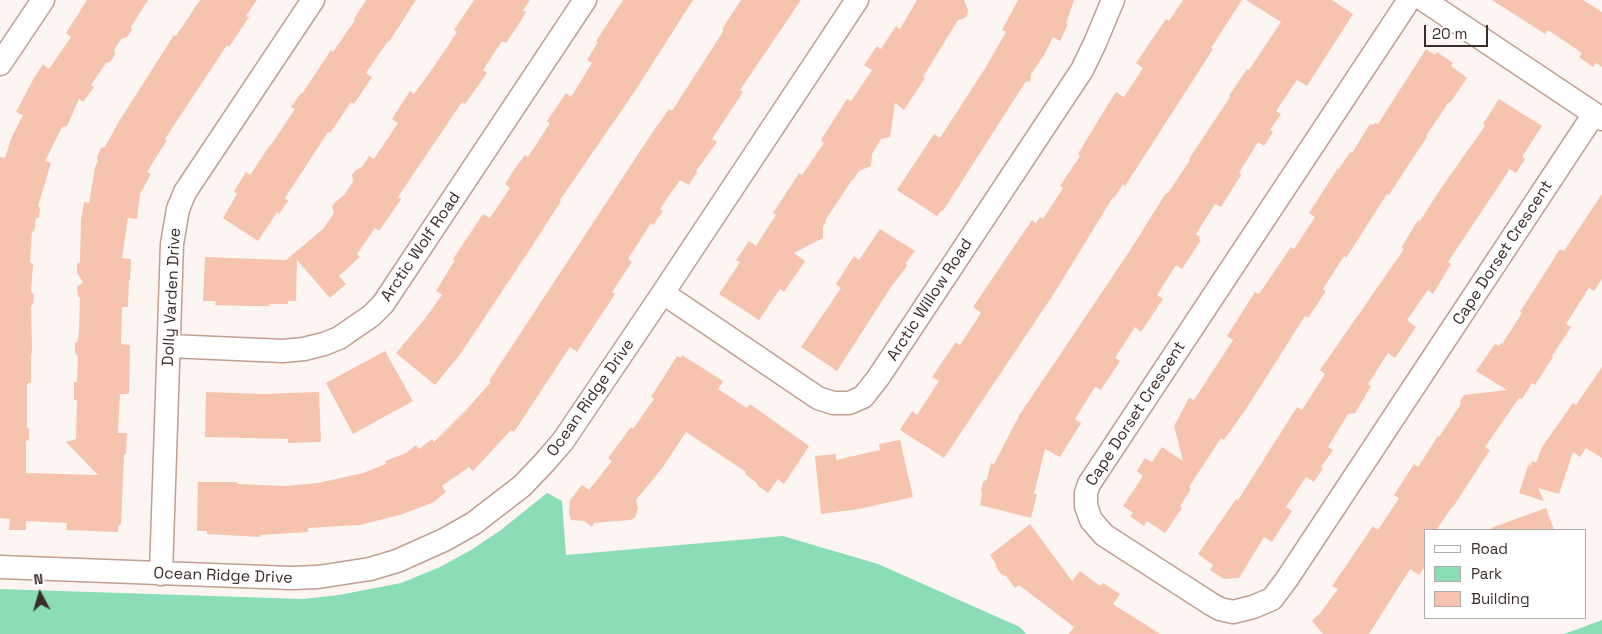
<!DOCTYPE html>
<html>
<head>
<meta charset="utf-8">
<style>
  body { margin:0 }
  #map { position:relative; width:1602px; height:634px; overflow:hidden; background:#fcf5f2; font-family:"Space Grotesk",sans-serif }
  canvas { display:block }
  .legend { position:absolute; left:1424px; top:529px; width:162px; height:90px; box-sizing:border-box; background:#fff; border:1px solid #b1aba9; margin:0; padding:6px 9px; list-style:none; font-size:15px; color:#3b2e28 }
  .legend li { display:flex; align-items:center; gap:10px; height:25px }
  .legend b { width:25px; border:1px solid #b1aba9 }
  .north { position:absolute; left:15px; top:569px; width:50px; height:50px; -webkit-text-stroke:4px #fff; paint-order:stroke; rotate:354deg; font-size:14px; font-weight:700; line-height:20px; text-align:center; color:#3b2e28 }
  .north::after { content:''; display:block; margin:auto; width:18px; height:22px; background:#3b2e28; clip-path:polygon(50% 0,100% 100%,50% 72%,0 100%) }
  .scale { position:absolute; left:1424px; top:25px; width:64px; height:22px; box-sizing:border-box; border:2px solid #3b2e28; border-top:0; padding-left:6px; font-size:15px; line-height:18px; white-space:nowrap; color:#3b2e28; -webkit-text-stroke:4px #fff; paint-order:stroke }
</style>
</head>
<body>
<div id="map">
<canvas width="1602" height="634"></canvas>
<ul class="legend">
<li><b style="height:6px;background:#fff"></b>Road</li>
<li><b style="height:14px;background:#8addb5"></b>Park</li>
<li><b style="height:14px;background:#f6c3ae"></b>Building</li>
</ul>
<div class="north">N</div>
<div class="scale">20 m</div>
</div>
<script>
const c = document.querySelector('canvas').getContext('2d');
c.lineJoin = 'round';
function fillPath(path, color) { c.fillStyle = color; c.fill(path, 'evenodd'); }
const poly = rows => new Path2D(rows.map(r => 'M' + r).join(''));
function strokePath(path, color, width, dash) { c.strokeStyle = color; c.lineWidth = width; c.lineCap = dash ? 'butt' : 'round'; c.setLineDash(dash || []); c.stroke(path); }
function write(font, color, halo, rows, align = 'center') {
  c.font = font + ' "Space Grotesk",sans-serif'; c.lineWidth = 5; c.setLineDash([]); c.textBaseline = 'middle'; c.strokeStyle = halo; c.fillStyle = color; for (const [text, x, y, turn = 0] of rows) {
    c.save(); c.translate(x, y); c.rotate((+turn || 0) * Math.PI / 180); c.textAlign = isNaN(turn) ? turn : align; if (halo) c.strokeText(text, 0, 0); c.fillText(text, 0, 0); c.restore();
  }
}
fillPath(poly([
  [547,493,562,501,566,555,783,536,878,564,1020,627,1026,634,0,634,0,589,303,599,339,595,401,583,440,567,471,550,501,530],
  [1602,620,1602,634,1564,634,1578,629]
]), '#8addb5');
fillPath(poly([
  [87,0,148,0,131,27,132,30,127,37,121,39,114,50,115,55,110,62,106,63,91,85,94,87,83,102,79,99,67,126,62,127,45,161,51,163,38,206,40,208,39,218,36,218,34,232,32,231,30,262,33,264,31,292,34,294,33,304,31,306,32,353,31,353,31,382,27,384,27,427,29,429,29,440,26,441,26,473,98,475,66,442,76,439,77,400,74,400,74,382,77,382,78,356,75,353,75,343,78,341,79,328,80,298,78,296,77,287,83,282,77,273,77,264,80,262,81,220,84,202,89,203,95,167,98,161,97,157,101,148,105,147,118,123,174,35,176,36,200,0,257,0,246,16,249,17,229,47,227,45,165,139,167,140,147,172,151,174,140,194,137,219,128,218,122,258,131,259,130,280,129,280,128,307,122,307,121,344,130,345,129,394,120,394,118,433,127,433,126,454,124,454,121,524,118,527,118,532,66,530,67,523,26,521,26,530,9,530,10,519,0,518,0,157,5,158,11,139,23,115,16,112,34,78,43,64,49,69,71,37,66,33],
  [366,0,416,0,389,42,388,41,366,73,372,77,354,104,351,102,330,133,328,132,285,198,288,201,279,214,277,212,258,241,223,218,237,194,234,191,246,172,250,175,270,145,271,145,295,109,291,107,301,93,302,94,331,50,333,52,355,20,354,19],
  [474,0,530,0,523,10,526,12,517,27,506,43,502,41,483,70,487,73,465,104,462,102,398,197,401,199,391,214,379,231,375,228,357,254,360,257,339,276,346,284,330,298,297,260,296,301,288,301,288,304,269,304,269,306,248,306,215,305,216,301,203,301,205,257,286,260,323,229,334,213,332,207,334,203,344,195,353,182,352,175,356,170,362,167,369,156,374,159,398,123,392,119,410,91,414,94,435,65,457,32,454,30],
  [623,0,693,0,635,91,560,200,561,201,534,243,475,332,458,357,435,385,396,353,424,320,442,295,436,291,455,260,453,259,483,214,490,218,510,188,505,184,513,171,525,155,528,157,550,123,547,121,566,93,571,97,592,63,587,60,598,42,596,41],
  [741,0,801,0,740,90,743,92,712,139,717,142,696,171,697,172,689,185,680,180,660,209,663,211,653,225,651,223,628,259,632,262,612,292,615,294,582,344,577,352,570,347,514,432,511,430,473,471,469,467,442,486,446,492,434,502,403,514,360,525,308,528,308,532,260,535,260,537,207,534,207,531,197,531,198,482,237,482,237,484,286,486,318,483,363,473,386,464,385,461,406,453,416,445,419,449,432,439,434,442,468,408,491,382,489,381,650,136,669,109,672,111,724,30,722,29],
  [917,0,964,0,968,10,967,16,963,19,958,20,923,77,925,78,904,110,895,103,890,137,881,139,872,154,871,166,859,171,853,180,852,180,825,221,826,222,823,226,823,238,794,253,805,261,784,292,780,289,759,320,719,294,740,262,736,260,749,241,756,246,776,215,773,213,794,181,799,173,802,175,824,143,821,140,847,99,851,101,872,70,864,65,877,46,881,49,896,26,900,29],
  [1018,0,1074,0,1066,24,1068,24,1060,41,1053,37,1044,55,1031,74,1030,82,1026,81,943,211,942,210,937,216,897,190,934,134,940,138,984,70,1006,32,1002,30],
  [1183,0,1242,0,1211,48,1213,49,1156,138,1125,186,1123,184,1114,198,1113,197,1055,292,944,458,900,430,912,411,917,415,939,381,932,377,956,342,960,345,981,313,973,307,1032,220,1036,223,1040,217,1043,219,1063,188,1060,186,1080,156,1078,154,1107,106,1116,92,1124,97,1143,68,1136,63,1166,19,1169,21],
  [1246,0,1332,0,1353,14,1307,86,1297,80,1276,111,1281,114,1270,130,1273,132,1264,146,1258,142,1239,173,1241,175,1221,207,1215,204,1196,234,1200,237,1199,239,1201,240,1182,269,1176,265,1157,295,1163,299,1141,332,1135,327,1115,358,1120,361,1101,390,1095,387,1075,419,1081,423,1060,457,1045,449,1034,494,1037,494,1031,518,980,505,982,493,981,490,983,482,987,479,991,463,994,464,1020,414,1129,252,1166,193,1168,193,1190,160,1189,159,1230,97,1229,96,1247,69,1249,70,1281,22],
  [1492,0,1583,0,1602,12,1602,67,1596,63,1593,67,1579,57,1582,53,1548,30,1545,34],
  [1426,49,1435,55,1437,52,1453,63,1451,66,1467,78,1450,103,1449,102,1426,136,1427,137,1407,167,1389,195,1387,194,1346,258,1344,256,1323,289,1326,291,1308,318,1305,316,1246,409,1224,440,1221,438,1189,487,1191,489,1180,506,1182,508,1165,533,1147,521,1144,526,1130,516,1133,513,1123,506,1143,476,1137,471,1145,458,1152,462,1162,447,1183,461,1174,426,1189,398,1194,400,1233,340,1227,336,1255,292,1259,294,1291,247,1294,249,1315,217,1309,213,1338,168,1339,169,1350,152,1352,153,1370,124,1373,125,1375,123,1378,124],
  [1499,99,1542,126,1522,157,1525,159,1516,173,1510,169,1448,262,1451,264,1433,294,1428,290,1407,320,1416,327,1395,358,1388,353,1368,384,1371,386,1355,413,1348,414,1328,447,1333,450,1321,467,1323,468,1314,482,1306,477,1286,507,1292,511,1272,542,1264,537,1239,578,1224,579,1210,570,1213,565,1198,554,1236,499,1238,500,1297,407,1302,410,1325,374,1320,370,1404,249,1401,248,1418,220,1420,221,1439,191,1485,126,1483,124],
  [1602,194,1602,279,1594,291,1589,288,1566,324,1571,327,1552,356,1553,357,1535,385,1532,383,1522,399,1519,398,1485,447,1490,450,1453,507,1452,507,1436,530,1426,530,1426,565,1419,575,1410,569,1369,634,1323,634,1312,621,1321,612,1338,589,1332,586,1373,526,1378,530,1399,498,1394,495,1414,464,1418,467,1438,436,1439,437,1461,404,1460,401,1464,395,1507,390,1476,371,1495,344,1499,346,1501,343,1502,344,1522,313,1520,312,1560,249,1564,251],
  [880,229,915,251,906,263,907,266,891,287,837,371,801,347,841,288,836,284,854,256,859,260],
  [385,351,413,401,353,434,326,383],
  [682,355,723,381,718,389,747,408,750,404,809,446,784,484,778,479,768,493,758,486,756,482,745,474,746,472,686,432,663,467,636,500,638,509,635,518,630,520,594,523,592,527,584,521,571,520,569,513,570,500,582,485,589,490,612,461,608,458,631,427,633,429,654,399,651,397,677,356,681,358],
  [1602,367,1602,458,1586,448,1580,457,1573,452,1559,494,1538,488,1544,501,1519,493,1529,463,1530,467,1532,461,1536,463,1542,447,1573,403,1576,405],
  [206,392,263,394,319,392,321,442,288,443,288,439,205,437],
  [900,440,913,497,859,509,821,514,815,456,836,454,836,460,880,450,879,444],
  [1546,508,1554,530,1492,530,1491,528],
  [1030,524,1072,581,1080,571,1100,586,1103,583,1120,594,1113,604,1160,634,1069,634,1074,627,1019,585,1015,588,1006,576,1002,575,996,567,996,564,990,555]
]), '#f6c3ae');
const minor = poly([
  [1409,0,1089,484,1086,493,1086,506,1091,520,1104,535,1211,604,1220,609,1233,612,1253,607,1272,599,1287,579,1594,114],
  [1424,0,1602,119],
  [0,64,43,0],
  [663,293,818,398,833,403,849,403,863,397,878,378,1082,70,1095,43,1113,0],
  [169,346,283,351,304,349,324,344,339,338,371,316,383,304,393,289,585,0],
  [0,567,291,578,318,577,370,569,397,561,444,540,474,523,522,486,544,463,563,441,663,293,857,0],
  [161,574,172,244,178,209,185,192,313,0]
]);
strokePath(minor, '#c19f91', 25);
strokePath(minor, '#fff', 22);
write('16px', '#3b2e28', '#fff', [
  ["Arctic Wolf Road",421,247,-56],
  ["Cape Dorset Crescent",1503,253,-57],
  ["Dolly Varden Drive",172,297,-87],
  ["Arctic Willow Road",930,300,-57],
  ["Ocean Ridge Drive",591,398,-55],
  ["Cape Dorset Crescent",1136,414,-57],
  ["Ocean Ridge Drive",223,576,2]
]);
</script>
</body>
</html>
